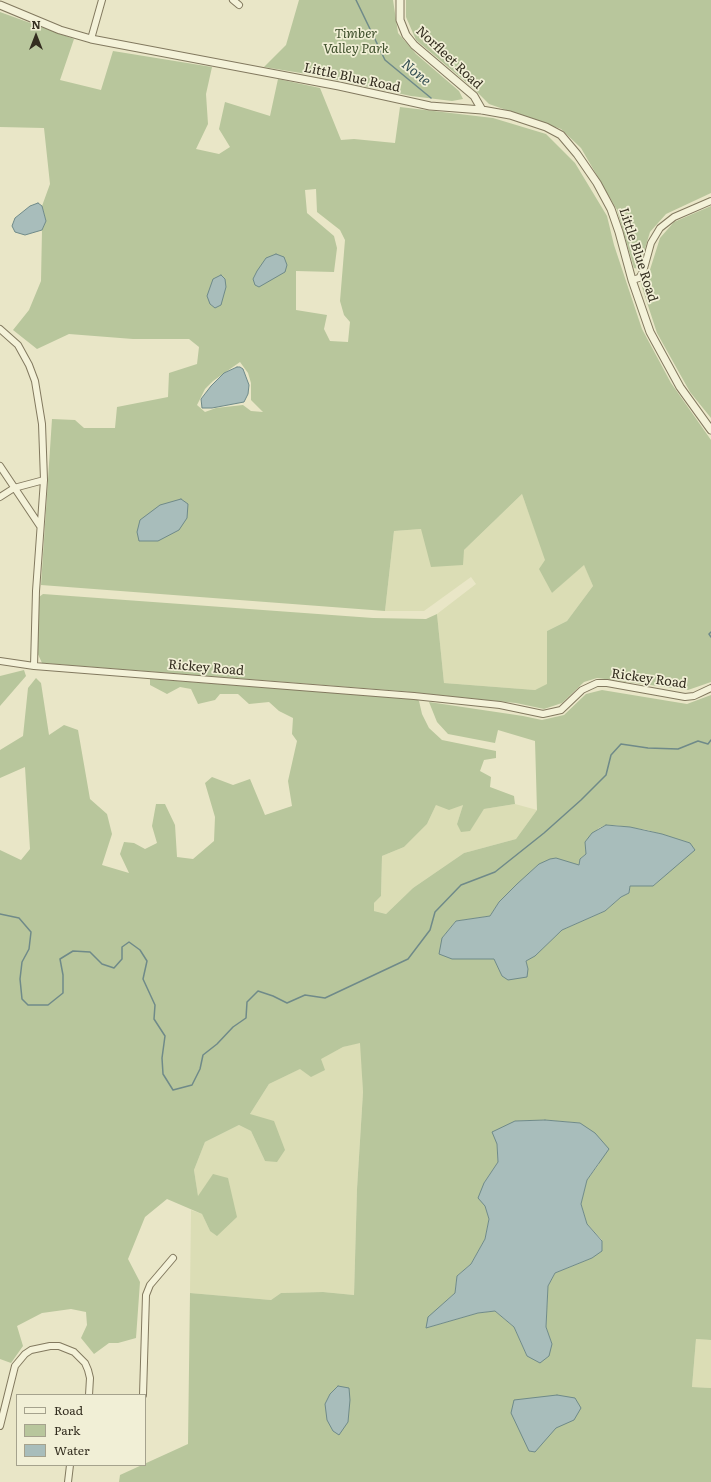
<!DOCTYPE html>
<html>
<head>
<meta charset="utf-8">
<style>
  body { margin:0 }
  #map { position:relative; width:711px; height:1482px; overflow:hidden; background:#e9e6c7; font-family:Literata,serif }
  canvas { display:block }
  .legend { position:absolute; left:16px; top:1394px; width:130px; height:72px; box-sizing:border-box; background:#f1efd6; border:1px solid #a5a28d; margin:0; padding:5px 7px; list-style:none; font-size:12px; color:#342e20 }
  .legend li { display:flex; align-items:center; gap:8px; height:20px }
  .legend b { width:20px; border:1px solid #a5a28d }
  .north { position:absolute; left:16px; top:16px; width:40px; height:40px; -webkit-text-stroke:3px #f1efd6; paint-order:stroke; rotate:0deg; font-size:11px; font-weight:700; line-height:16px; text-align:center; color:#342e20 }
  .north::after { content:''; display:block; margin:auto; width:14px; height:18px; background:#342e20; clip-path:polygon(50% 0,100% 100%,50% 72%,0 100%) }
</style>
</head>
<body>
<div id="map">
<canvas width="711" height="1482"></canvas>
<ul class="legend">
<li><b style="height:5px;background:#f4f2d9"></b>Road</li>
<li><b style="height:11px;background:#b8c69c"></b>Park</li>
<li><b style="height:11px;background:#a8bdbb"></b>Water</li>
</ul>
<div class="north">N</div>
</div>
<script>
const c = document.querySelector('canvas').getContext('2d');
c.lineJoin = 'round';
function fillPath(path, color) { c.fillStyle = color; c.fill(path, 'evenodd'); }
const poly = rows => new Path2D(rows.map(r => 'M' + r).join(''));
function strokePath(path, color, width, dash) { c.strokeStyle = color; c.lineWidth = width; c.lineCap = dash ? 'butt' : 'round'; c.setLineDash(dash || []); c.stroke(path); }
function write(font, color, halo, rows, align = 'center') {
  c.font = font + ' Literata,serif'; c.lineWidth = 3.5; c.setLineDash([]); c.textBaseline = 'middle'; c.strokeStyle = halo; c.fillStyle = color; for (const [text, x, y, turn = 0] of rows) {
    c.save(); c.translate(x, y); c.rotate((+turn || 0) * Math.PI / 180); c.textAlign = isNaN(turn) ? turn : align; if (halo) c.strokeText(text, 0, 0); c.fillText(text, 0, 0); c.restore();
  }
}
fillPath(poly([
  [522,494,546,560,552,593,584,564,593,586,567,621,547,631,547,685,535,690,444,683,437,614,476,584,471,577,424,611,385,611,394,531,421,529,464,550],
  [515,804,537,810,516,839,464,853,413,888,386,914,374,911,374,903,381,896,382,856,404,847,427,824,436,805,463,805,457,824,470,830,484,809],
  [361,1042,363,1092,357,1189,354,1295,323,1292,281,1293,271,1300,190,1293,191,1210,202,1214,210,1231,213,1175,198,1197,194,1170,205,1142,239,1125,251,1131,265,1161,250,1114,269,1084,343,1047],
  [696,1339,711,1340,711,1388,692,1387]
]), '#dbddb5');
fillPath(poly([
  [299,0,393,0,398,33,416,54,459,91,463,99,452,101,411,96,313,75,264,67,286,45],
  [406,0,711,0,711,193,666,214,650,232,639,269,634,268,617,210,581,148,561,129,489,104,473,88,416,40,406,17],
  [0,12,74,39,60,80,101,90,113,51,212,67,206,94,208,124,196,149,219,154,230,147,219,129,225,102,270,116,278,79,320,88,341,140,354,139,395,143,400,107,493,118,546,134,575,163,607,216,614,245,642,329,671,383,711,440,711,682,688,690,597,678,584,682,562,703,544,709,516,703,400,691,42,663,37,652,39,597,43,594,373,618,426,619,437,614,444,683,535,690,547,684,547,631,567,621,593,586,584,565,552,593,539,569,545,560,522,494,464,550,463,565,431,567,421,529,394,531,385,611,41,585,52,419,75,420,84,428,115,428,117,407,168,397,169,373,197,364,199,347,189,339,133,339,69,334,37,349,13,330,29,310,41,281,42,230,46,221,42,206,50,184,44,128,0,127],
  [316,189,317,212,340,230,345,240,340,301,344,315,350,322,348,342,330,341,324,329,327,315,296,310,296,271,334,272,337,248,334,236,307,213,305,190],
  [240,362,248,373,251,383,251,400,263,412,251,411,243,405,216,408,205,412,197,405,205,389,213,381],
  [711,206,711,418,690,392,657,333,641,284,648,276,660,238,674,222],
  [24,670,26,676,0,706,0,676],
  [36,678,41,683,49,735,64,725,78,730,90,799,107,814,112,834,102,865,129,873,120,854,124,842,134,843,145,849,157,843,152,826,156,804,165,804,175,825,177,857,193,859,214,841,215,817,205,783,212,777,233,785,250,779,265,815,292,806,288,781,297,741,292,734,293,718,279,711,269,702,249,704,238,694,220,694,215,700,198,704,191,689,180,687,167,694,150,685,150,679,417,699,419,701,422,714,429,728,442,740,496,751,496,758,484,760,480,771,491,777,490,787,514,796,515,804,484,809,470,831,461,832,457,824,463,805,449,810,436,805,427,824,404,847,382,856,381,896,374,903,374,911,386,914,413,888,464,853,516,839,537,810,535,741,498,730,495,743,448,734,437,722,429,702,523,716,542,720,564,715,586,694,602,690,687,704,711,695,711,1340,696,1339,692,1387,711,1388,711,1482,119,1482,120,1475,188,1444,190,1293,271,1300,281,1293,323,1292,354,1295,357,1189,363,1092,360,1043,343,1047,321,1059,325,1070,311,1077,300,1069,269,1084,250,1114,274,1121,285,1150,277,1162,265,1161,251,1131,239,1125,205,1142,194,1170,198,1196,213,1174,228,1178,237,1217,217,1236,210,1231,202,1214,167,1199,145,1217,128,1259,140,1282,136,1338,118,1343,109,1343,94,1354,81,1338,87,1325,86,1312,71,1309,42,1313,17,1326,23,1346,11,1363,0,1359,0,850,21,860,30,849,25,767,0,778,0,750,23,736,28,688],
  [606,825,614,825,647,830,690,843,665,875,653,886,630,886,629,893,621,897,605,911,562,930,535,955,526,961,528,969,502,976,495,959,476,959,442,938,456,921,490,916,499,902,539,864,559,860,579,865,580,859,586,854,585,842,599,828],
  [545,1120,580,1123,599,1164,587,1180,581,1204,587,1224,602,1240,592,1258,555,1273,548,1286,546,1327,552,1344,527,1356,514,1327,495,1311,478,1313,426,1328,443,1304,455,1293,457,1276,471,1264,485,1239,489,1219,485,1206,484,1183,498,1162,497,1144,515,1121]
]), '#b8c69c');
const water = poly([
  [38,203,42,206,46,221,42,230,25,235,15,232,12,226,15,218,30,206,38,203],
  [276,254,284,257,287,265,285,272,259,287,255,285,253,279,257,271,266,258,276,254],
  [221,275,225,279,226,287,221,305,215,308,210,304,207,296,213,279,221,275],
  [237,367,240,367,243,369,249,385,248,394,244,402,212,408,202,408,201,399,211,386,224,373,237,367],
  [181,499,188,504,187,518,179,530,158,541,139,541,137,532,140,520,160,505,181,499],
  [606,825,630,827,662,834,690,843,695,850,653,886,630,886,629,893,621,897,605,911,562,930,535,956,526,961,528,969,527,977,508,980,502,976,494,959,452,959,439,954,442,938,456,921,490,916,499,902,517,884,539,864,550,859,556,858,579,865,580,859,586,854,585,842,592,833,606,825],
  [545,1120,580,1123,595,1133,609,1149,587,1180,581,1204,587,1224,602,1241,602,1251,592,1258,555,1273,548,1286,546,1327,552,1344,549,1356,540,1363,527,1356,514,1327,495,1311,478,1313,426,1328,428,1317,455,1293,457,1276,471,1264,485,1239,489,1219,485,1206,478,1198,484,1183,498,1162,497,1144,492,1132,515,1121,545,1120],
  [338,1386,349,1388,350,1400,348,1422,339,1435,333,1431,327,1420,325,1404,330,1394,338,1386],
  [557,1395,575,1398,581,1408,574,1420,556,1428,535,1452,529,1451,511,1413,514,1400,557,1395]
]);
fillPath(water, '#a8bdbb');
strokePath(water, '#6f8a89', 1);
strokePath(poly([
  [356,0,385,60,431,98],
  [711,632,709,634,711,637],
  [0,914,19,918,31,932,29,949,22,962,20,979,22,999,28,1005,48,1005,63,993,63,975,60,959,73,951,90,952,102,964,114,968,122,959,122,947,129,942,140,950,147,961,143,979,155,1005,154,1019,165,1036,162,1058,163,1074,173,1090,192,1085,200,1069,203,1055,217,1044,233,1027,246,1018,247,1002,258,991,273,996,287,1003,305,995,325,998,408,959,430,930,435,912,461,885,495,872,544,833,581,800,606,775,611,755,621,744,648,748,678,749,698,741,708,744,711,740]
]), '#6f8a89', 1.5);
const minor = poly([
  [233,0,239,5],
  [91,39,102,0],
  [632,280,639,278,643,272,651,243,660,228,674,217,711,201],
  [0,329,18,345,29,365,35,381,42,424,44,480,36,591,34,666],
  [0,466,40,526],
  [0,497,14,488,44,480],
  [0,661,34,666,414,696,500,705,543,714,561,710,582,690,597,683,607,683,685,697,694,696,711,688],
  [143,1395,146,1295,150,1285,173,1258],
  [0,1426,15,1366,25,1354,31,1350,50,1346,59,1346,74,1352,85,1363,88,1370,90,1378,89,1395],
  [68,1482,70,1465]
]);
const tertiary = poly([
  [400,0,400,20,406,35,414,45,474,96,482,110],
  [0,5,60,30,91,39,339,86,430,106,482,110,510,115,546,127,561,135,577,154,597,183,611,209,619,232,632,280,650,332,680,387,711,430]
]);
strokePath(minor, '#82795f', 8);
strokePath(tertiary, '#82795f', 9);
strokePath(minor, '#f4f2d9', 6);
strokePath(tertiary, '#f4f2d9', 7);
write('italic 13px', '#3d4e2a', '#f1efd6', [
  ["Timber",356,34],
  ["Valley Park",356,49]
]);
write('13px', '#342e20', '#f1efd6', [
  ["Norfleet Road",449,58,43],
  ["Little Blue Road",352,78,12],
  ["Little Blue Road",638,255,72],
  ["Rickey Road",206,668,5],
  ["Rickey Road",649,679,8]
]);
write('italic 14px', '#324d52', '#f1efd6', [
  ["None",416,73,40]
]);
</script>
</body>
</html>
